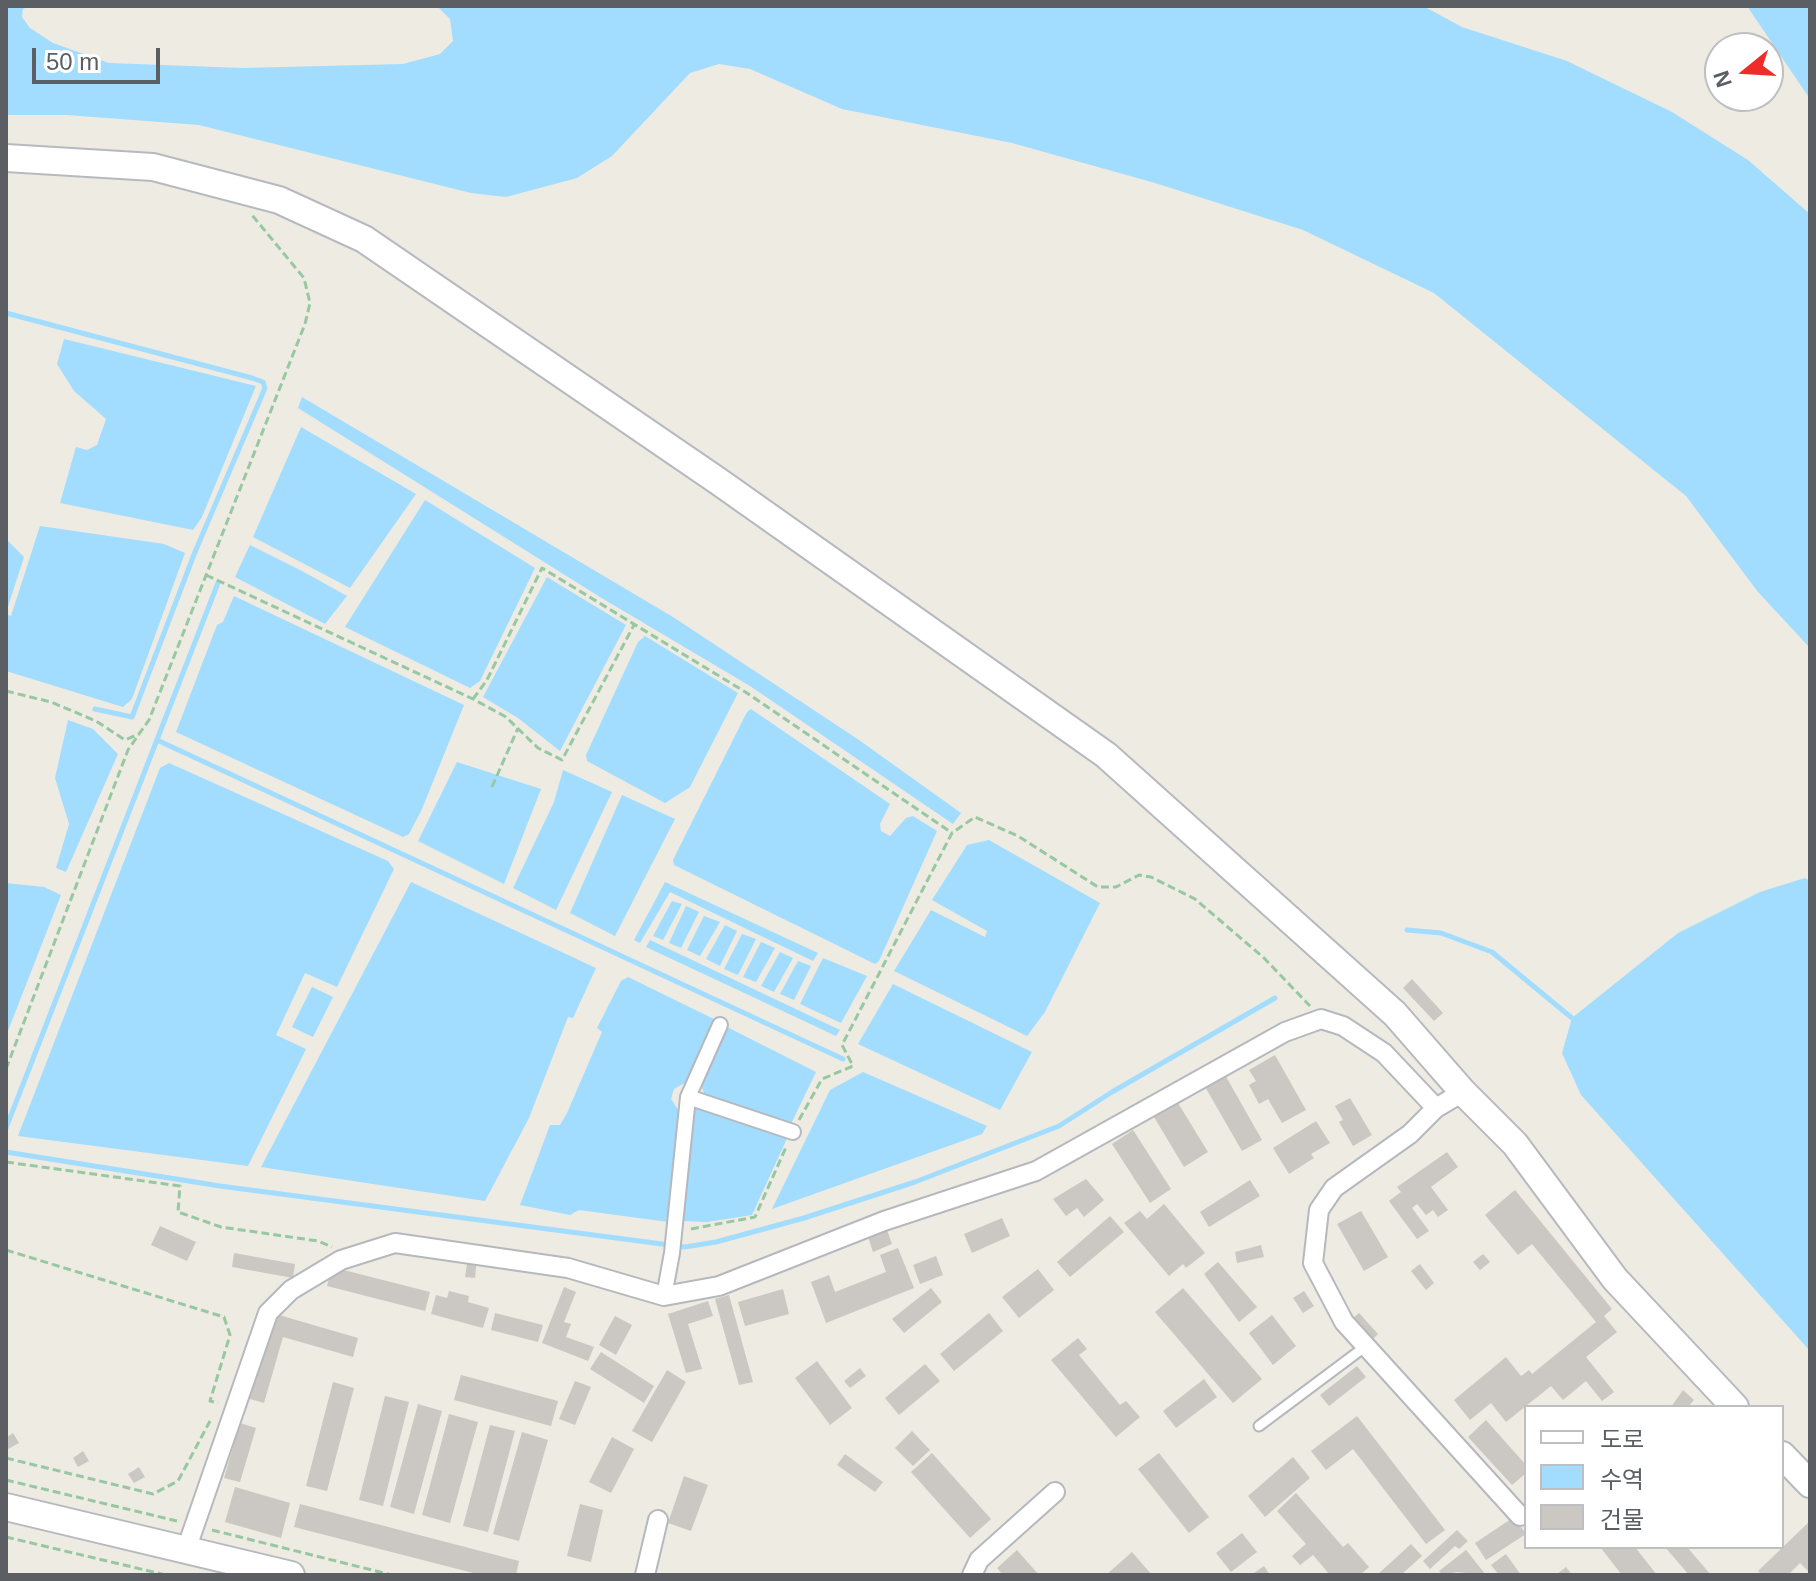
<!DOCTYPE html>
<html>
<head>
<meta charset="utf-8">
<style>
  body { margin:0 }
  #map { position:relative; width:1816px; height:1581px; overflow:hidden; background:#eeebe3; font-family:Arial,"Noto Sans KR",sans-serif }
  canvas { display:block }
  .frame { position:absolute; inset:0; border:8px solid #5b5f64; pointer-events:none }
  .legend { position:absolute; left:1524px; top:1405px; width:260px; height:144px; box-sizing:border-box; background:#fff; border:2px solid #bdbfc1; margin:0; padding:10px 14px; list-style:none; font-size:24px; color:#5b5f64 }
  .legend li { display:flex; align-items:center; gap:16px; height:40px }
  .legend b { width:40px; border:2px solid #bdbfc1 }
  .north { position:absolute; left:1704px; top:32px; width:80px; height:80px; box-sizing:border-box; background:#fff; border:2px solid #bdbfc1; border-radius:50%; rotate:252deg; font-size:22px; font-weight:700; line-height:32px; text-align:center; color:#5b5f64 }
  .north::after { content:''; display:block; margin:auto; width:28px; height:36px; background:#ee2d29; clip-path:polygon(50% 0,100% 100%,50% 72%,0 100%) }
  .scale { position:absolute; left:32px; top:48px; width:128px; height:36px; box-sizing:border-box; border:4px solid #5b5f64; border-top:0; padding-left:10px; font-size:24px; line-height:28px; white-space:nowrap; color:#5b5f64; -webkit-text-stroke:6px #fff; paint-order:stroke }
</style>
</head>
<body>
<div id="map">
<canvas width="1816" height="1581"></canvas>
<div class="frame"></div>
<ul class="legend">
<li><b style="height:10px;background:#fff"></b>도로</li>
<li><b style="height:22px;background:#a2dcff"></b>수역</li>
<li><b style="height:22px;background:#cbc7c2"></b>건물</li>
</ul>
<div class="north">N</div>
<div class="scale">50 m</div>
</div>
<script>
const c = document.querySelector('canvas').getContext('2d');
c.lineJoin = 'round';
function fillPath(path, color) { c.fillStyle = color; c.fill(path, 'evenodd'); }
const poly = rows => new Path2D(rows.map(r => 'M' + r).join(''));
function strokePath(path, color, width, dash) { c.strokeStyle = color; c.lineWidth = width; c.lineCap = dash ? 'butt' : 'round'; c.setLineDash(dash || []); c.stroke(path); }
fillPath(poly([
  [6,6,30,6,23,9,22,17,30,28,53,43,109,63,243,68,403,64,440,54,453,41,450,19,437,6,1423,6,1462,27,1567,61,1672,112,1748,160,1810,214,1810,648,1758,592,1686,496,1434,293,1303,230,1155,183,1012,143,842,109,750,69,719,64,690,73,612,156,577,178,506,197,471,193,199,125,67,115,6,115],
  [1747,6,1810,6,1810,99],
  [64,339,256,386,202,517,193,530,60,503,76,447,87,450,97,445,106,419,74,391,57,364],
  [302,397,673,617,859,740,961,813,953,824,750,686,600,597,298,408],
  [301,427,416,494,350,588,253,537],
  [425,500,535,568,480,681,470,688,345,627],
  [40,526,164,544,185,553,132,699,123,707,6,671,6,614,11,616],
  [6,539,24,557,6,613],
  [250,545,302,571,347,596,325,624,235,577],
  [547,577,626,625,560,751,518,718,483,697],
  [234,596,464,705,422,809,409,834,403,837,176,732,217,625,223,622],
  [645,636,738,693,690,787,665,803,587,761,586,755,638,642],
  [751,709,890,804,880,824,881,831,890,836,906,818,913,816,937,831,879,961,875,964,674,865,673,860,747,712],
  [68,720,93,729,118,754,66,872,56,868,69,824,55,778],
  [457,762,541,789,504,884,418,841],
  [169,763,388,861,394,869,337,987,305,973,276,1035,306,1049,248,1166,18,1136,160,768],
  [563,770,612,792,556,910,513,888,554,802],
  [622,795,675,819,615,936,570,913],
  [989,840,1100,903,1045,1012,1027,1036,894,971,931,910,985,937,987,931,932,900,967,845],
  [1805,878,1810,881,1810,1351,1581,1095,1562,1053,1572,1018,1678,933,1760,892],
  [411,882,596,968,573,1018,568,1017,529,1118,485,1201,261,1167],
  [665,882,818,953,813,961,670,892,640,943,634,940],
  [6,883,44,887,61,895,6,1036],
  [672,901,682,904,663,940,653,936],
  [686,906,699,912,681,948,669,943],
  [704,916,720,922,700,956,687,950],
  [725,925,737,931,720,966,706,959],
  [742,934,756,939,738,975,724,969],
  [650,940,840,1030,836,1036,646,947],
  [761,942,775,948,756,982,743,977],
  [780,952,793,958,774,992,761,986],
  [823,958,867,976,841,1023,800,1004],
  [798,961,811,966,794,1000,780,994],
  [628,977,718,1021,690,1080,674,1089,671,1099,681,1114,673,1205,668,1222,579,1210,570,1215,520,1205,550,1125,560,1125,567,1113,602,1032,597,1028,621,981],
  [893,984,1032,1052,1000,1110,858,1044],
  [312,987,333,997,313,1037,292,1027],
  [725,1026,816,1072,790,1126,704,1094,701,1083],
  [863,1072,987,1126,982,1134,772,1209,830,1090],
  [702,1102,789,1134,752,1215,707,1222,683,1221,692,1113]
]), '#a2dcff');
strokePath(poly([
  [6,313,252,378,263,382,265,388,195,552,132,717,95,709],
  [157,740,843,1059],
  [1407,930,1441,933,1492,952,1572,1018],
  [6,1128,218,583],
  [6,1152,220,1186,685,1247,716,1242,804,1218,915,1182,1059,1126,1112,1092,1275,998]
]), '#a2dcff', 5);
fillPath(poly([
  [1412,979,1443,1013,1434,1021,1403,988],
  [1275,1055,1306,1110,1282,1123,1268,1099,1259,1104,1249,1085,1256,1081,1249,1070],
  [1224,1073,1262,1140,1242,1151,1204,1085],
  [1350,1098,1372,1135,1353,1146,1339,1122,1343,1120,1335,1106],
  [1178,1103,1208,1152,1184,1167,1154,1117],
  [1316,1121,1330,1143,1311,1154,1314,1158,1289,1174,1273,1148],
  [1133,1130,1171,1189,1150,1203,1112,1144],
  [1447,1152,1458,1167,1431,1187,1448,1210,1438,1217,1433,1210,1426,1215,1417,1204,1412,1208,1429,1231,1417,1239,1389,1201,1401,1192,1397,1187],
  [1086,1179,1104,1200,1084,1217,1077,1208,1066,1216,1053,1199],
  [1250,1180,1260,1196,1209,1227,1200,1212],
  [1515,1190,1612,1309,1604,1316,1617,1332,1586,1357,1614,1392,1602,1401,1586,1381,1563,1400,1551,1386,1506,1422,1491,1403,1470,1420,1454,1400,1506,1357,1521,1376,1529,1370,1532,1374,1596,1322,1532,1244,1518,1255,1485,1215],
  [1164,1204,1205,1253,1186,1268,1183,1264,1169,1276,1124,1223,1140,1211,1147,1219],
  [1361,1211,1388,1257,1364,1271,1337,1224],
  [1110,1216,1124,1232,1070,1277,1057,1262],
  [1002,1218,1010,1236,972,1253,964,1234],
  [160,1226,196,1242,187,1261,151,1245],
  [886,1227,892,1244,873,1252,867,1234],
  [1261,1245,1264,1257,1237,1263,1235,1252],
  [898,1248,914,1288,826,1323,811,1282,829,1275,835,1292,886,1272,880,1255],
  [234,1253,295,1264,293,1278,232,1267],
  [1483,1254,1490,1262,1480,1270,1473,1262],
  [936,1256,943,1275,920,1284,913,1265],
  [468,1257,477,1258,475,1278,465,1277],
  [1218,1262,1257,1307,1239,1322,1204,1274],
  [1420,1264,1434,1283,1426,1290,1411,1271],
  [332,1267,430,1292,425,1311,327,1286],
  [1038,1269,1054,1290,1019,1318,1002,1297],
  [564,1287,576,1292,564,1322,571,1324,566,1337,594,1347,588,1361,542,1343],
  [931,1288,942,1302,904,1333,892,1319],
  [1183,1288,1262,1379,1233,1403,1155,1312],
  [783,1289,789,1314,745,1326,738,1302],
  [449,1291,469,1296,468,1302,489,1308,483,1328,431,1314,436,1295,447,1298],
  [1304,1291,1314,1306,1303,1313,1293,1298],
  [729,1295,753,1382,739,1385,715,1299],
  [708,1301,713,1316,688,1324,702,1369,686,1373,668,1314],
  [272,1313,358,1338,353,1357,283,1337,264,1403,247,1398],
  [495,1313,543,1325,538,1342,491,1330],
  [989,1313,1003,1331,954,1371,940,1354],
  [1359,1313,1378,1334,1370,1342,1351,1320],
  [1272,1315,1296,1346,1273,1365,1249,1333],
  [615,1316,632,1325,616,1355,599,1345],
  [1078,1338,1087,1349,1079,1355,1120,1405,1126,1401,1140,1417,1116,1437,1051,1360],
  [601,1352,654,1386,644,1403,590,1369],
  [817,1361,852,1408,830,1425,795,1378],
  [925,1364,940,1381,899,1415,885,1398],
  [1357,1366,1366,1377,1329,1406,1320,1395],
  [860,1368,866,1376,850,1388,844,1381],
  [667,1370,686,1382,652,1442,632,1431],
  [461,1375,558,1401,551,1426,454,1400],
  [1204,1379,1217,1397,1176,1428,1163,1411],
  [575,1381,591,1387,575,1425,559,1419],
  [333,1382,354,1388,327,1491,306,1486],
  [1683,1390,1694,1400,1688,1407,1671,1407],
  [385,1396,409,1402,383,1506,359,1500],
  [418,1404,442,1411,414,1514,390,1507],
  [449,1414,478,1422,450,1523,422,1515],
  [1357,1416,1445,1530,1426,1544,1353,1449,1326,1470,1311,1451],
  [1486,1420,1526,1465,1526,1473,1512,1485,1468,1437],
  [240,1423,256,1428,240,1482,224,1478],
  [490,1425,515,1431,488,1532,463,1526],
  [912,1431,930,1450,913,1466,895,1448],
  [522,1432,548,1440,519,1541,493,1534],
  [13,1433,19,1443,8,1449,6,1438],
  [612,1437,634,1449,611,1493,589,1482],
  [83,1451,89,1461,78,1467,73,1458],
  [932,1453,991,1519,970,1538,911,1472],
  [1159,1453,1209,1517,1189,1533,1138,1469],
  [845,1454,883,1482,875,1492,837,1465],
  [1293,1457,1310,1478,1265,1517,1248,1496],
  [139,1467,145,1477,134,1483,128,1474],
  [684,1476,708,1485,691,1531,668,1523],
  [235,1487,290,1503,281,1538,225,1522],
  [1296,1493,1343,1547,1348,1543,1369,1567,1360,1575,1330,1575,1313,1555,1300,1565,1292,1556,1306,1544,1277,1511],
  [300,1504,519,1561,516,1575,481,1575,294,1527],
  [580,1504,603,1510,591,1562,567,1556],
  [1514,1517,1526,1534,1486,1560,1475,1543],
  [1810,1521,1810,1573,1800,1563,1788,1575,1762,1575,1758,1571],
  [1457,1530,1468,1541,1459,1549,1455,1546,1430,1569,1423,1561],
  [1242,1533,1257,1552,1231,1572,1216,1553],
  [1411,1544,1422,1556,1401,1575,1377,1575],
  [1600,1547,1635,1547,1657,1575,1622,1575],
  [1665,1547,1687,1547,1711,1575,1689,1575],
  [1017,1550,1039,1575,1003,1575,997,1568],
  [1466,1550,1486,1575,1457,1572,1443,1575,1439,1571],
  [1132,1552,1152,1575,1106,1575],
  [1506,1554,1521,1575,1499,1575,1491,1565],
  [1264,1566,1270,1575,1251,1575],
  [1566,1567,1572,1575,1556,1575]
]), '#cbc7c2');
const service = poly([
  [1259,1426,1366,1346]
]);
const pedestrian = poly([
  [688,1097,793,1132],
  [664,1296,672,1253,688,1097,720,1025]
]);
const minor = poly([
  [1463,1092,1436,1108,1410,1134,1334,1188,1319,1210,1313,1263,1344,1322,1520,1516],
  [186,1550,268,1313,291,1290,341,1260,395,1243,568,1268,664,1296,719,1286,884,1221,1036,1171,1285,1032,1321,1019,1343,1026,1384,1053,1436,1108],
  [645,1575,658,1520],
  [972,1575,979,1560,1055,1492]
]);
const secondary = poly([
  [6,158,153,167,279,200,364,239,718,481,1106,755,1395,1014,1463,1092,1515,1144,1615,1279,1735,1407],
  [1782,1455,1810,1484],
  [6,1507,291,1575]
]);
strokePath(service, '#b5b9bd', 13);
strokePath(pedestrian, '#b5b9bd', 18);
strokePath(minor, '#b5b9bd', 22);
strokePath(secondary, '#b6babf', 30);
strokePath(poly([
  [206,575,473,699,506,717,538,748,562,760,634,625],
  [6,691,51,702,96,721,125,740,139,734,149,720,305,324,310,303,304,278,252,215],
  [473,699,487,680,542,568,747,693,952,833],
  [492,787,518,728],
  [6,1069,128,750,139,734],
  [799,1120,822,1079,853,1066,842,1045,952,833,975,817,1018,836,1098,887,1116,887,1139,875,1151,877,1195,899,1264,958,1310,1006],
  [6,1162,180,1186,178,1212,221,1227,318,1241,332,1247],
  [691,1229,755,1217,787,1145],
  [6,1250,224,1317,230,1335,210,1401,218,1403],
  [6,1458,153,1494,178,1481,210,1421],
  [6,1480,177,1521],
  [212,1530,392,1575],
  [6,1537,166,1575]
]), '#97c8a2', 3, [8, 4]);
strokePath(service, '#fff', 9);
strokePath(pedestrian, '#fff', 14);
strokePath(minor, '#fff', 18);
strokePath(secondary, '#fff', 26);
</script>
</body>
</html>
